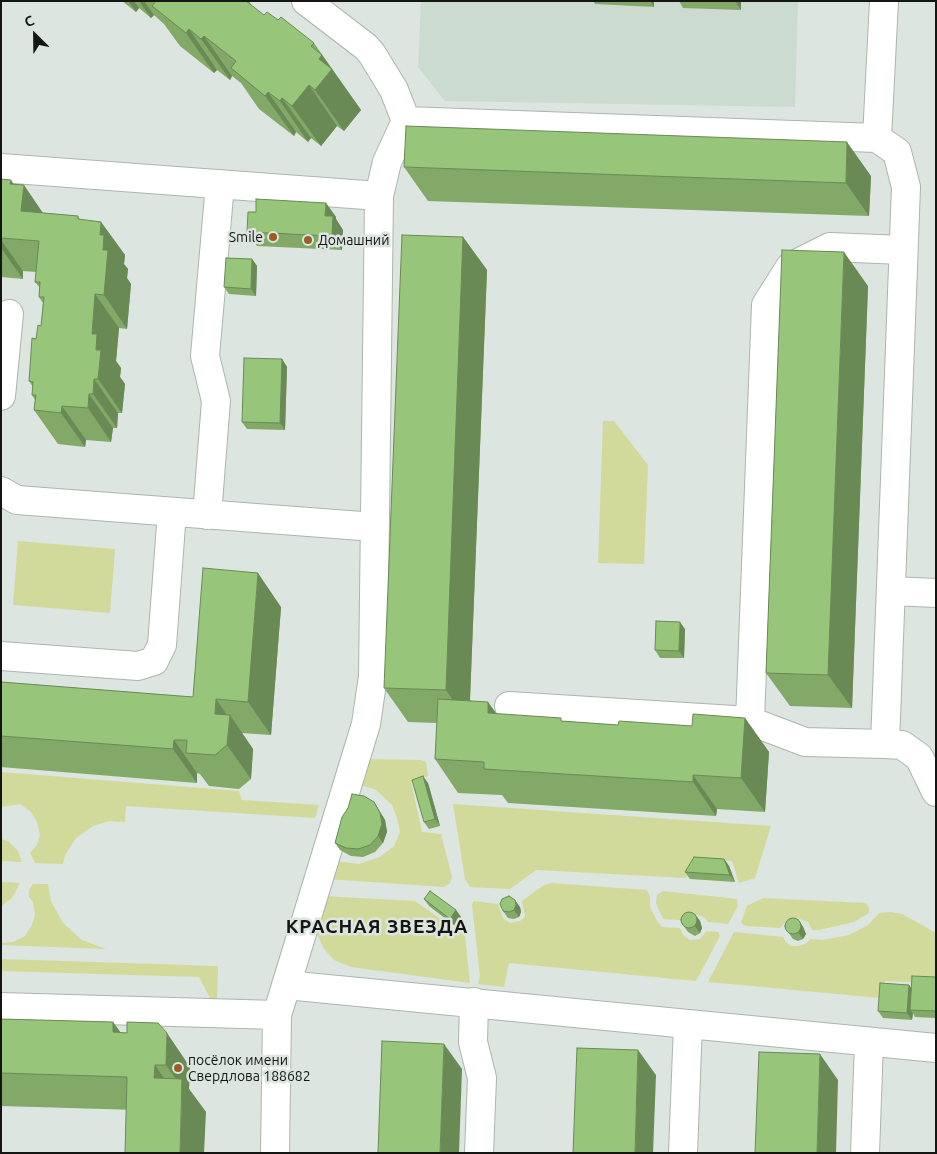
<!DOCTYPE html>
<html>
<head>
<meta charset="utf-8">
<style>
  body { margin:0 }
  #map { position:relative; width:937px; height:1154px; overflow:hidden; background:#dce5df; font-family:Ubuntu,sans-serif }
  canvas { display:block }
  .frame { position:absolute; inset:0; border:2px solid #131613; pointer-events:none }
  .north { position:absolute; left:10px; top:10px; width:50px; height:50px; -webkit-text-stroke:4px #dce5df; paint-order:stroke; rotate:337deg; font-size:14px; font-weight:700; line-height:20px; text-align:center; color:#131613 }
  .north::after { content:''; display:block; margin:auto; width:18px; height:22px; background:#131613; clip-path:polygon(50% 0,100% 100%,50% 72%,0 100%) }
</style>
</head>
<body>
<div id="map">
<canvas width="937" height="1154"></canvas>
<div class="frame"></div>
<div class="north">С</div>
</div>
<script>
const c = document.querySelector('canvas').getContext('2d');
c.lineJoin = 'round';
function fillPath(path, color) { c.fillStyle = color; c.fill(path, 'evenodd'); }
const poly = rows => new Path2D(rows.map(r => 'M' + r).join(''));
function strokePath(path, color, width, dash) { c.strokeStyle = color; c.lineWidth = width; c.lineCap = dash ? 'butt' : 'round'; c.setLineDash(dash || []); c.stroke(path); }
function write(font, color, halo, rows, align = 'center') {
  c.font = font + ' Ubuntu,sans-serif'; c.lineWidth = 5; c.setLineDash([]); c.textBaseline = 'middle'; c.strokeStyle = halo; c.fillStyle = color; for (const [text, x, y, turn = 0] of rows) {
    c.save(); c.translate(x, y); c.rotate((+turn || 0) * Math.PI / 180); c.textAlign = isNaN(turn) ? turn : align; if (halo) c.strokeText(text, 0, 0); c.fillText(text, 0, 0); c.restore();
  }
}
fillPath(poly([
  [421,1,798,1,795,107,445,101,418,67]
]), '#cbdbcf');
fillPath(poly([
  [603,421,614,421,648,465,644,564,598,563],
  [18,541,115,549,110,613,13,605],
  [368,759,421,760,426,762,428,776,411,782,422,832,441,834,452,877,450,883,444,887,326,879,334,861,359,864,380,857,394,846,400,832,397,818,392,805,376,790,361,785],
  [1,772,239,791,242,800,319,805,315,818,126,806,125,822,109,821,93,826,76,838,65,855,63,864,35,863,30,853,37,845,40,835,37,822,31,812,20,804,1,807],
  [453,804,771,826,755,878,739,883,732,861,698,860,686,878,536,870,510,889,470,887,465,879],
  [1,839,8,841,18,851,22,862,1,861],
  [1,882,20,883,12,898,1,906],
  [551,883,647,890,650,896,650,907,657,921,662,927,680,928,683,935,690,940,700,939,707,931,718,932,720,936,696,981,509,963,504,987,478,984,480,976,472,905,474,901,498,904,503,918,510,923,520,921,525,917,522,901,544,885],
  [33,884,48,884,51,901,63,923,82,940,106,949,1,945,1,943,13,942,25,936,32,925,35,914,33,902,29,897,29,890],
  [663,891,737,899,738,906,728,924,708,922,705,918,698,915,687,917,681,920,663,919,656,903,657,895],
  [323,896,415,901,465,936,470,983,351,967,334,960,324,949,313,925],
  [763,898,866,903,869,908,869,913,854,922,819,930,812,930,808,922,797,918,786,921,780,928,745,926,741,922,747,906],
  [891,912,902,914,936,933,936,983,885,981,880,998,708,982,734,932,783,937,786,942,791,946,798,946,805,944,811,939,822,940,849,935,868,925,879,913],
  [1,959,218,966,217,1003,211,1000,199,977,1,971]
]), '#d1da9a');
const minor = poly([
  [406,121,877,138,897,152,906,187,885,744,902,745,919,757,936,792],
  [877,138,884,1],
  [1,168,379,196],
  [1,396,9,314],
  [1,491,17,500,375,527],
  [207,515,216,401,205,356,220,184],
  [891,591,936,593],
  [1,656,138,666,154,661,162,645,172,512],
  [509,706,750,721,805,742,885,744],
  [750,721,766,305,790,267,830,247,903,250],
  [286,985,936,1048],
  [474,1002,473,1042,482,1078,479,1153],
  [1,1007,277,1015],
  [275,1153,277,1015,366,724,373,676,379,196,387,162,406,121,394,90,372,54,366,47,306,1],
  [683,1153,688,1024],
  [865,1153,869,1043]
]);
strokePath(minor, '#acb5ae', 30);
strokePath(minor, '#fff', 28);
fillPath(poly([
  [122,1,249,1,252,6,264,15,278,20,314,43,361,110,344,131,337,126,321,146,311,138,308,142,296,132,294,136,259,109,241,83,232,76,230,80,217,70,214,73,180,46,164,24,154,15,151,18,139,8,136,12],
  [593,1,654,1,654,7,595,4],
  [679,1,741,1,741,10,683,8],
  [404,167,871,176,869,216,428,201],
  [1,179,13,184,43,213,78,216,80,220,101,222,125,255,124,264,128,269,127,278,131,284,127,329,119,328,116,361,121,368,120,377,125,384,122,413,118,413,117,428,113,428,111,442,86,440,85,447,58,444,34,410,35,400,32,395,33,387,29,381,36,339,41,326,43,303,39,297,40,288,35,282,36,272,23,271,23,279,1,277],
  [326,203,336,217,336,219,343,230,342,250,257,246,247,232,256,212],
  [463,237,487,270,470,700,497,714,563,721,618,725,692,726,745,718,769,752,765,812,717,809,716,816,508,803,502,795,458,793,435,759,437,723,408,722,384,688],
  [252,259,257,266,256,296,229,294,224,287],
  [868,286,852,708,790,706,766,673],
  [282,359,287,367,285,430,247,429,242,422],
  [281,607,271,735,242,733,253,749,251,779,239,789,209,786,200,774,197,773,197,783,1,767,1,682,193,697],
  [685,629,684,658,660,658,655,650],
  [428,783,440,826,429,829,424,822],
  [374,802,385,820,387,832,383,843,375,852,363,857,351,856,340,850,335,843],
  [724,859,729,866,735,882,690,879,685,872],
  [424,899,456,910,461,917,455,926,429,906],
  [520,907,521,912,519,917,514,919,508,918,503,911],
  [798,919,803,927,806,934,803,939,798,941,793,939,788,932],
  [700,921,702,928,700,933,695,936,688,932,683,925],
  [936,977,936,1018,915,1017,913,1013,912,1020,883,1018,878,1011,909,985,911,988],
  [1,1019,113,1022,121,1033,190,1067,189,1089,206,1112,1,1106]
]), '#82a968');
fillPath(poly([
  [128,1,134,1,139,8,136,12],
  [139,1,144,1,154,15,151,18],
  [650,1,654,1,654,7],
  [735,1,741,1,741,10],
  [189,29,217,70,214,73,186,33],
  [204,36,232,76,230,80,201,39],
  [322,55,361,110,344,131,315,90,319,59],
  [309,85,337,126,321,146,292,106],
  [268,92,296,132,294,136,265,96],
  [282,98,311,138,308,142,280,101],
  [847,142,871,176,869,216,846,183],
  [11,180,22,197,24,185,47,219,21,211,10,184],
  [326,203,336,217,336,219,343,230,342,250,332,236,325,216],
  [101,222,125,255,124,264,128,269,127,278,131,284,127,329,104,295,100,235],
  [463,237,487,270,469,724,446,690],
  [1,240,23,271,23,279,1,248],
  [844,252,868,286,852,708,828,675],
  [252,259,257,266,256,296,251,289],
  [95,294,119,328,116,361,121,368,120,377,125,384,122,413,98,379,96,350,92,334],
  [282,359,287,367,285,430,280,423],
  [94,379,118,413,117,428,93,394],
  [89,394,113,428,111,442,88,408],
  [62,406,86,440,85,447,61,413],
  [258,573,281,607,271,735,248,702],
  [680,622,685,629,684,658,679,651],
  [216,699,229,718,230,715,253,749,251,779,227,745,215,714],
  [488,702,512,735,488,713],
  [745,718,769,752,765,812,741,778],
  [174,740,197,773,197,783,173,749],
  [693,775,717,809,716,816,693,782],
  [423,776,428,783,440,826,435,819],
  [374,802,385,820,387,832,383,843,378,836],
  [724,859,729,866,735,882,730,875],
  [515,900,520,907,521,912,519,917,514,910],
  [456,910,461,917,455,926,450,919],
  [695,914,700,921,702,928,700,933,695,926],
  [798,919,803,927,806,934,803,939,798,932],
  [909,985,914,992,910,1010,913,1013,912,1020,907,1013],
  [113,1022,137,1056,113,1032],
  [167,1033,190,1067,189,1089,206,1112,204,1153,180,1153,182,1088,166,1065],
  [444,1044,462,1069,459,1153,440,1153],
  [638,1050,656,1075,653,1153,635,1153],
  [820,1054,838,1080,836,1153,817,1153],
  [155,1065,178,1099,154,1078]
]), '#6a8a55');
const building = poly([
  [156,1,246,1,264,15,267,12,278,20,281,17,314,43,311,46,322,55,319,59,332,69,315,90,309,85,292,106,282,98,280,101,268,92,265,96,231,68,236,61,204,36,201,39,189,29,186,33,152,6,156,1],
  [406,126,847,142,846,183,404,167,406,126],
  [1,179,11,180,10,184,24,185,21,211,78,216,78,219,101,222,100,235,104,235,103,250,108,250,104,295,95,294,92,334,97,334,96,350,101,350,98,379,94,379,93,394,89,394,88,408,62,406,61,413,34,410,36,395,32,395,33,382,29,381,32,338,36,339,38,325,41,326,44,297,39,297,40,282,35,282,39,241,1,238,1,179],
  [256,199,326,203,325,216,333,216,332,236,247,232,248,212,256,212,256,199],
  [402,235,463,237,446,690,384,688,402,235],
  [782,250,844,252,828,675,766,673,782,250],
  [226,258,252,259,251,289,224,287,226,258],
  [244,358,282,359,280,423,242,422,244,358],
  [203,568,258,573,248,702,216,699,215,714,230,715,227,745,215,755,186,753,187,740,174,740,173,749,1,736,1,682,193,697,203,568],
  [656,621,680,622,679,651,655,650,656,621],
  [438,699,488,702,488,713,561,718,561,721,618,725,619,721,692,726,693,714,745,718,741,778,693,775,693,782,484,769,484,762,435,759,438,699],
  [423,776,435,819,424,822,412,780,423,776],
  [352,794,364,796,374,802,380,813,382,824,378,836,370,845,358,849,346,848,335,843,342,817,348,808,352,794],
  [694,857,724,859,730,875,685,872,694,857],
  [430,891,456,910,450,919,424,899,430,891],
  [509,896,515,900,516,905,514,910,509,912,503,911,500,904,502,899,509,896],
  '681 920a8 8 0 1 1 16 0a8 8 0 1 1-16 0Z',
  '785 926a8 8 0 1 1 16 0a8 8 0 1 1-16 0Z',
  [912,976,936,977,936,1011,910,1010,912,976],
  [880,983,909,985,907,1013,878,1011,880,983],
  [1,1019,113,1022,113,1032,127,1033,127,1022,158,1023,167,1033,166,1065,155,1065,154,1078,182,1079,180,1153,125,1153,127,1077,1,1073,1,1019],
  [382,1041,444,1044,440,1153,378,1153,382,1041],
  [577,1048,638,1050,635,1153,573,1153,577,1048],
  [759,1052,820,1054,817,1153,755,1153,759,1052]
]);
fillPath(building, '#97c579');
strokePath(building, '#6a8a55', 1);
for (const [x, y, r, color] of [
  [273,237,5,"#9d5d27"],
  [308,240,5,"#9d5d27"],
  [178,1068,5,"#9d5d27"]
]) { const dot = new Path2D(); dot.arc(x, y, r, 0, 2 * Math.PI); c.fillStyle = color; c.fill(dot); strokePath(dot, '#dce5df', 2); }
write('14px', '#131613', '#dce5df', [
  ["Smile",263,237,"right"],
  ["Домашний",318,240],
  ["посёлок имени",188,1060],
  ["Свердлова 188682",188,1076]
], 'left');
c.letterSpacing = '1px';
write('bold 19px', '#131613', '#dce5df', [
  ["КРАСНАЯ ЗВЕЗДА",377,927]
]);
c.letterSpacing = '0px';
</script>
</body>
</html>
